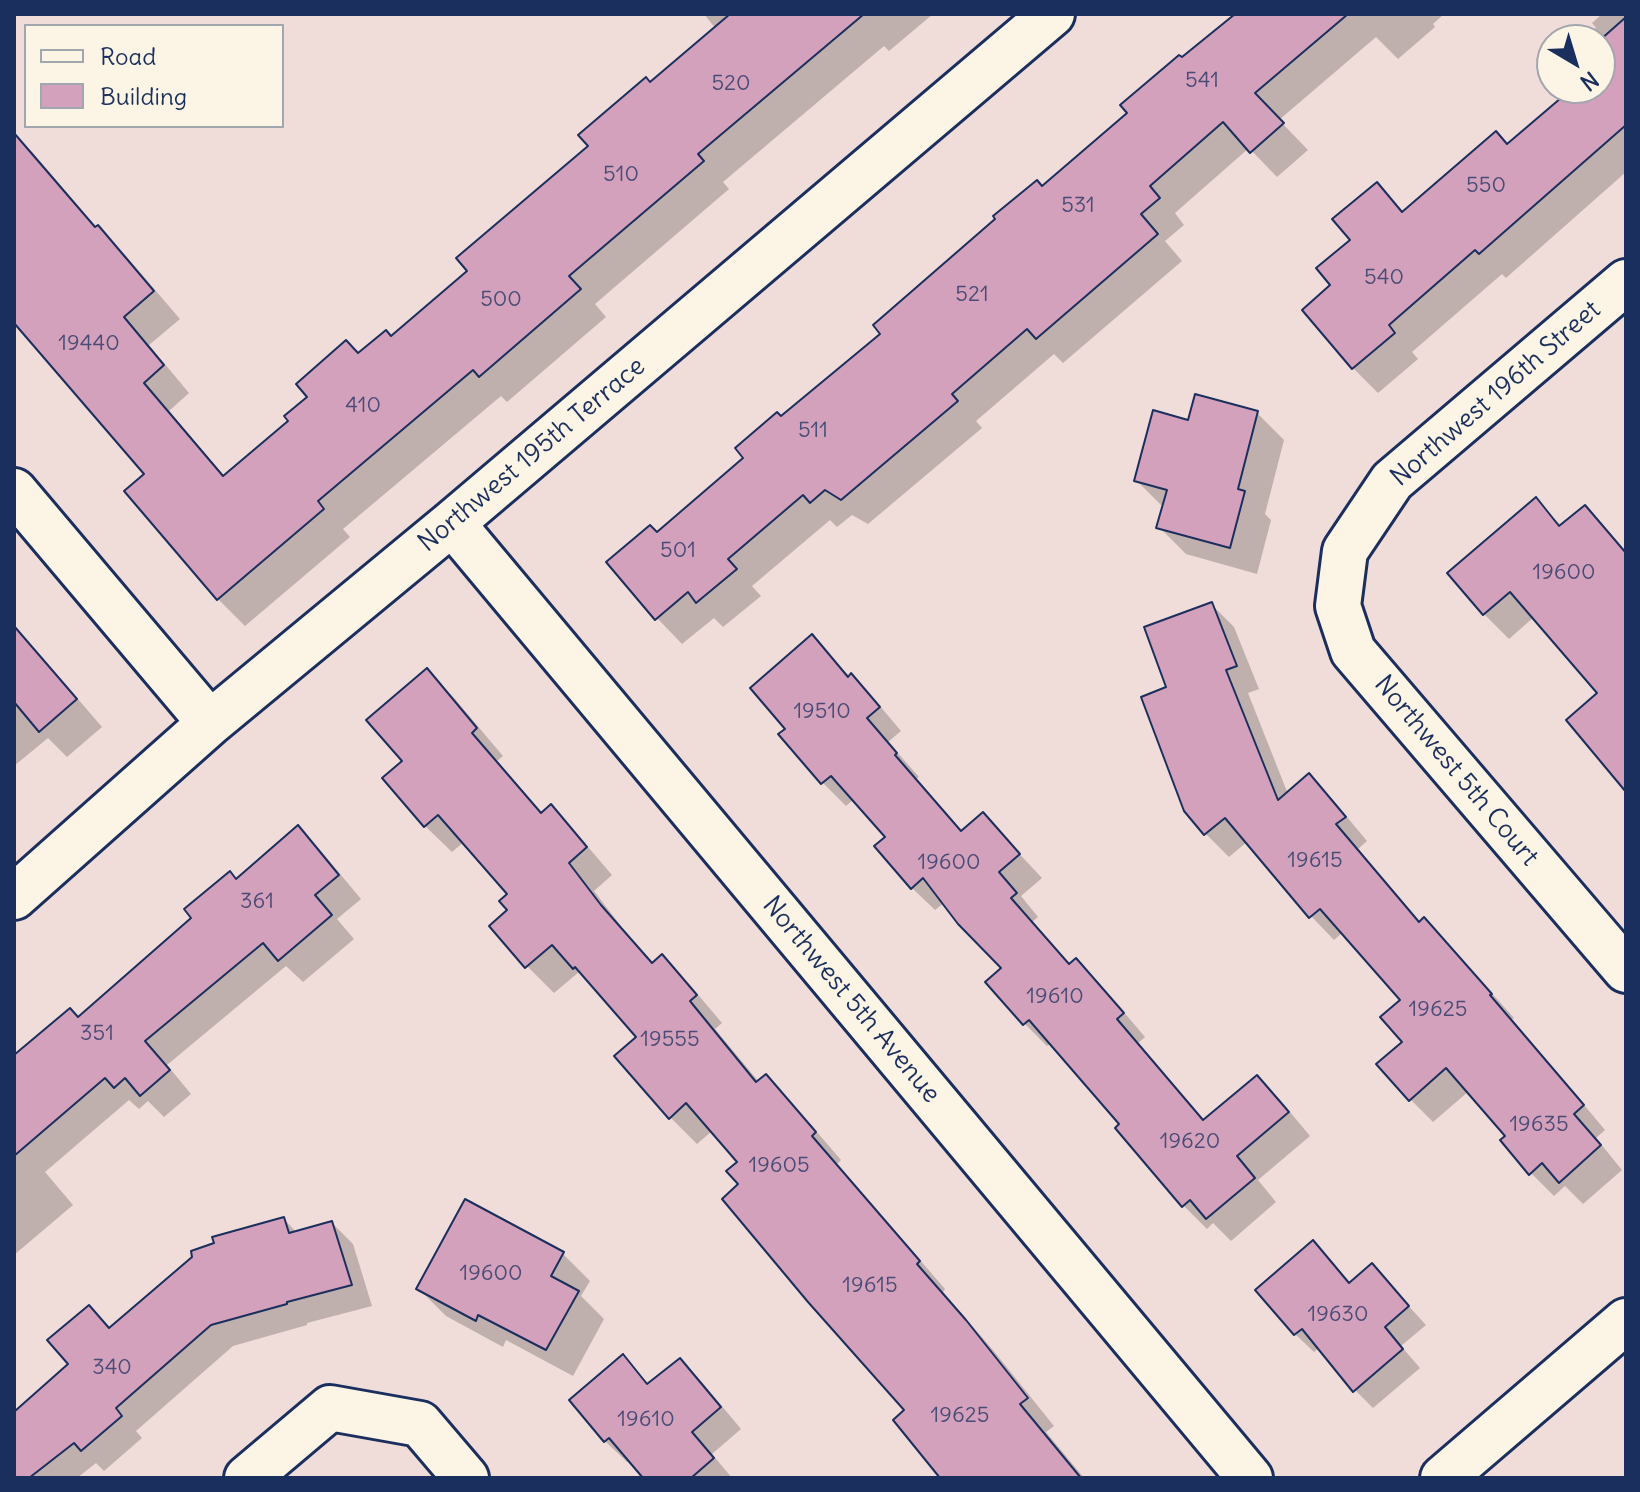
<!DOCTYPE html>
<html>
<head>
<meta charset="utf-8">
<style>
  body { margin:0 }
  #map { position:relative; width:1640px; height:1492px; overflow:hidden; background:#f0dcd9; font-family:Delius,sans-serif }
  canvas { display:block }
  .frame { position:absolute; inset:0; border:16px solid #1b2f5e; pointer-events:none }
  .legend { position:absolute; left:24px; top:24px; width:260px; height:104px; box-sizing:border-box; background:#fcf5e5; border:2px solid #a2a6af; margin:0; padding:10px 14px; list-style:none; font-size:24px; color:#1b2f5e }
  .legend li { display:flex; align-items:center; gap:16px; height:40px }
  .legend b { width:40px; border:2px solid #a2a6af }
  .north { position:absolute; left:1536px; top:24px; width:80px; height:80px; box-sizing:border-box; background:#fcf5e5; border:2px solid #a2a6af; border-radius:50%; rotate:142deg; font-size:22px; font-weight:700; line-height:32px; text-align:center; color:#1b2f5e }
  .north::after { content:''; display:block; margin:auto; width:28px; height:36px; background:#1b2f5e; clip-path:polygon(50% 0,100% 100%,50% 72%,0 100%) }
</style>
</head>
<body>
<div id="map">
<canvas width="1640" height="1492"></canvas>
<div class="frame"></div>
<ul class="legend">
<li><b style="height:10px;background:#fcf5e5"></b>Road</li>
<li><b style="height:22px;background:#d4a1bc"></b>Building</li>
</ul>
<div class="north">N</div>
</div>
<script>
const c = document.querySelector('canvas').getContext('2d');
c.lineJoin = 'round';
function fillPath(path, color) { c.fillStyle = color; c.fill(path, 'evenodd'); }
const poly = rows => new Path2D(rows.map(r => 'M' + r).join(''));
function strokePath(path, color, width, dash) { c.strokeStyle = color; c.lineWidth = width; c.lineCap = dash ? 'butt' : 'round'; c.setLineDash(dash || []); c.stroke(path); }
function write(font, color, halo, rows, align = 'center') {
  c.font = font + ' Delius,sans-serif'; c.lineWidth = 7; c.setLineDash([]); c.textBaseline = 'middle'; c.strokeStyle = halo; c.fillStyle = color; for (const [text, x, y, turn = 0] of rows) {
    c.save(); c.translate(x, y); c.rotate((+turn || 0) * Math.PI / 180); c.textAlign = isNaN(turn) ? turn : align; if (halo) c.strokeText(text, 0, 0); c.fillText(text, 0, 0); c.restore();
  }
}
fillPath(poly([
  [704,14,933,14,889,51,884,46,723,182,729,189,595,304,606,317,507,402,501,396,343,529,350,537,245,626,218,599,127,491,146,474,14,320,14,134,33,153,97,228,125,255,180,319,149,345,189,393,169,411,225,477,291,421,358,355,392,338,470,271,651,85,716,29],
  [1238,14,1444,14,1433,24,1435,27,1398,59,1376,37,1279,120,1308,150,1277,177,1249,148,1175,213,1184,225,1165,241,1182,261,1063,363,1054,354,976,421,982,428,868,524,852,515,837,527,830,520,752,586,761,596,723,627,714,618,682,644,657,618,657,535,746,458,781,418,883,334,1042,188,1130,113,1181,60],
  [1602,14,1626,14,1626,172,1506,278,1502,274,1412,352,1418,359,1378,393,1353,368,1333,286,1377,185,1404,213,1508,146,1570,92,1567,88,1600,88,1600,40,1582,40,1596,28,1592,23],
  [1257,413,1284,440,1265,514,1271,520,1257,574,1186,554,1159,527,1164,508,1136,480,1189,423],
  [1535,500,1562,526,1584,508,1626,552,1626,789,1600,694,1534,617,1509,639,1484,614],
  [1211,604,1234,627,1259,689,1248,693,1288,794,1309,776,1332,799,1367,841,1358,849,1421,923,1424,920,1447,943,1514,1018,1512,1019,1605,1130,1596,1138,1622,1170,1583,1204,1565,1186,1554,1196,1531,1173,1508,1136,1469,1091,1433,1122,1410,1099,1403,1000,1343,932,1334,940,1311,916,1248,841,1229,857,1206,834,1186,810,1169,688],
  [14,629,41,656,102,727,67,757,48,738,14,766],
  [812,637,850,677,851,676,874,699,901,731,888,742,919,777,916,779,963,833,983,815,1042,878,1021,896,1038,917,1032,922,1070,966,1076,960,1099,983,1145,1037,1138,1043,1205,1121,1257,1077,1280,1100,1310,1136,1258,1180,1276,1202,1231,1241,1213,1223,1207,1229,1184,1206,1118,1128,1122,1124,1051,1043,1047,1046,1024,1023,1004,968,944,903,935,910,912,888,888,837,854,799,846,806,823,783,781,734,788,729],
  [427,671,454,698,503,756,497,761,543,814,550,807,577,834,612,875,594,891,627,934,654,964,662,957,689,984,722,1023,715,1029,759,1082,765,1076,792,1103,841,1160,837,1164,945,1289,943,1292,993,1350,1054,1426,1046,1432,1084,1478,942,1478,907,1411,741,1185,739,1162,712,1131,697,1144,670,1117,639,1037,601,994,579,972,554,993,527,966,510,910,510,895,464,842,452,852,425,826,404,762],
  [298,828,321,851,361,899,337,919,354,939,303,982,286,966,167,1065,191,1094,164,1117,148,1101,139,1109,129,1100,45,1172,73,1205,14,1255,14,1086,78,1019],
  [284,1219,297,1233,332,1223,353,1244,372,1306,307,1323,307,1325,233,1346,136,1431,142,1438,104,1471,96,1463,77,1478,14,1478,14,1414,71,1365,88,1307,111,1329],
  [1313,1243,1351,1284,1372,1266,1426,1325,1401,1346,1420,1368,1373,1408,1355,1390,1320,1347,1314,1352,1295,1334],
  [563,1254,590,1281,581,1296,604,1319,573,1376,506,1340,503,1347,446,1316,419,1289],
  [623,1357,650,1385,680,1360,701,1381,741,1429,712,1454,732,1478,645,1478,630,1460,627,1462,605,1441,571,1400]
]), '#0003');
const building = poly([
  [730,14,864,14,698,154,704,161,569,276,581,289,479,377,473,370,318,501,324,509,217,600,124,491,144,474,14,323,14,133,95,227,98,225,154,291,124,317,164,365,144,383,223,476,288,421,284,416,307,397,296,384,346,340,358,353,386,330,391,336,467,271,456,258,588,146,578,135,646,77,650,82,730,14],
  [1235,14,1348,14,1255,93,1284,123,1250,153,1223,122,1150,186,1160,198,1141,214,1158,234,1036,339,1027,329,952,394,958,401,841,500,825,490,810,503,803,495,728,559,737,569,696,603,688,592,655,620,606,562,650,525,657,532,743,458,735,448,777,412,781,416,880,334,873,325,995,219,993,216,1037,180,1042,186,1127,113,1120,105,1179,55,1182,57,1235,14],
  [1626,17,1626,125,1479,254,1475,250,1389,325,1395,333,1352,369,1302,310,1330,285,1316,268,1350,240,1332,219,1377,182,1402,212,1496,131,1507,144,1568,92,1564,88,1600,88,1600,40,1626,17],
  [1195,394,1258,411,1238,489,1245,491,1230,548,1156,528,1167,490,1134,481,1153,410,1188,420,1195,394],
  [1536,497,1559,526,1585,505,1626,553,1626,792,1566,720,1597,693,1510,592,1483,615,1447,573,1536,497],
  [1212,602,1237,666,1226,670,1278,800,1309,773,1346,817,1336,824,1419,922,1424,917,1492,994,1490,995,1584,1105,1574,1114,1601,1145,1559,1183,1542,1163,1529,1175,1500,1140,1505,1136,1446,1068,1409,1101,1376,1064,1402,1042,1380,1017,1400,1000,1320,909,1309,918,1225,818,1204,835,1184,811,1141,697,1166,687,1144,627,1212,602],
  [14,626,77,699,39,732,14,702,14,626],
  [812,634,848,677,851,673,880,707,867,718,897,753,895,755,961,831,983,812,1020,854,999,872,1017,893,1011,898,1069,964,1076,958,1124,1013,1117,1019,1203,1120,1257,1075,1289,1112,1237,1156,1255,1178,1206,1219,1190,1200,1182,1207,1115,1128,1119,1124,1029,1020,1023,1025,985,982,1001,968,958,924,923,878,911,889,874,846,885,837,831,776,821,784,778,734,785,729,750,688,812,634],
  [427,668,477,728,472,733,541,813,551,804,587,847,569,863,601,905,652,963,662,954,697,995,690,1001,756,1082,766,1074,816,1132,812,1136,920,1261,917,1264,966,1320,1028,1398,1020,1404,1081,1478,940,1478,893,1420,904,1410,808,1302,722,1199,738,1184,726,1171,737,1162,686,1103,669,1119,614,1056,636,1037,575,967,573,969,552,945,525,968,489,926,507,910,499,901,507,894,438,815,424,827,382,778,402,761,366,720,427,668],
  [298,825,339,875,315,895,332,915,278,961,263,943,145,1041,170,1070,140,1096,125,1078,114,1088,105,1078,14,1156,14,1055,70,1008,78,1017,191,918,184,909,230,871,236,879,298,825],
  [465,1199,564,1252,551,1276,579,1291,546,1350,478,1315,476,1321,416,1289,465,1199],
  [284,1217,289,1233,332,1221,352,1285,287,1302,287,1304,211,1325,116,1408,122,1416,81,1451,74,1443,29,1478,14,1478,15,1411,68,1364,47,1340,89,1305,109,1328,192,1257,191,1251,214,1243,212,1237,284,1217],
  [1313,1240,1349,1283,1372,1263,1409,1306,1385,1327,1403,1349,1353,1392,1302,1329,1294,1335,1255,1290,1313,1240],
  [623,1354,647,1384,680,1358,721,1407,692,1432,714,1458,691,1478,643,1478,609,1438,604,1442,569,1400,623,1354]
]);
fillPath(building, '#d4a1bc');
strokePath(building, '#1b2f5e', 2);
const minor = poly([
  [1626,282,1392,481,1345,551,1338,606,1353,651,1626,970],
  [14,491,210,723],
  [452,523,1250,1478],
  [14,897,210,723,452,523,1052,14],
  [247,1478,330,1408,420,1424,466,1478],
  [1443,1478,1626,1321]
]);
strokePath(minor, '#1b2f5e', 50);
strokePath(minor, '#fcf5e5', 44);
write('22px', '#494c76', null, [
  ["541",1202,81],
  ["520",731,84],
  ["510",621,175],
  ["550",1486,186],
  ["531",1078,206],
  ["540",1384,278],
  ["521",972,295],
  ["500",501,300],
  ["19440",89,344],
  ["410",363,406],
  ["511",813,431],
  ["501",678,551],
  ["19600",1564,573],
  ["19510",822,712],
  ["19615",1315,861],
  ["19600",949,863],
  ["361",257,902],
  ["19610",1055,997],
  ["19625",1438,1010],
  ["351",97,1034],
  ["19555",670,1040],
  ["19635",1539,1125],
  ["19620",1190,1142],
  ["19605",779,1166],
  ["19600",491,1274],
  ["19615",870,1286],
  ["19630",1338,1315],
  ["340",112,1368],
  ["19625",960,1416],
  ["19610",646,1420]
]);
write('26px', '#1b2f5e', '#fcf5e5', [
  ["Northwest 196th Street",1496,394,-41],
  ["Northwest 195th Terrace",532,455,-40],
  ["Northwest 5th Court",1456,771,50],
  ["Northwest 5th Avenue",851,1000,50]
]);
</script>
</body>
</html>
